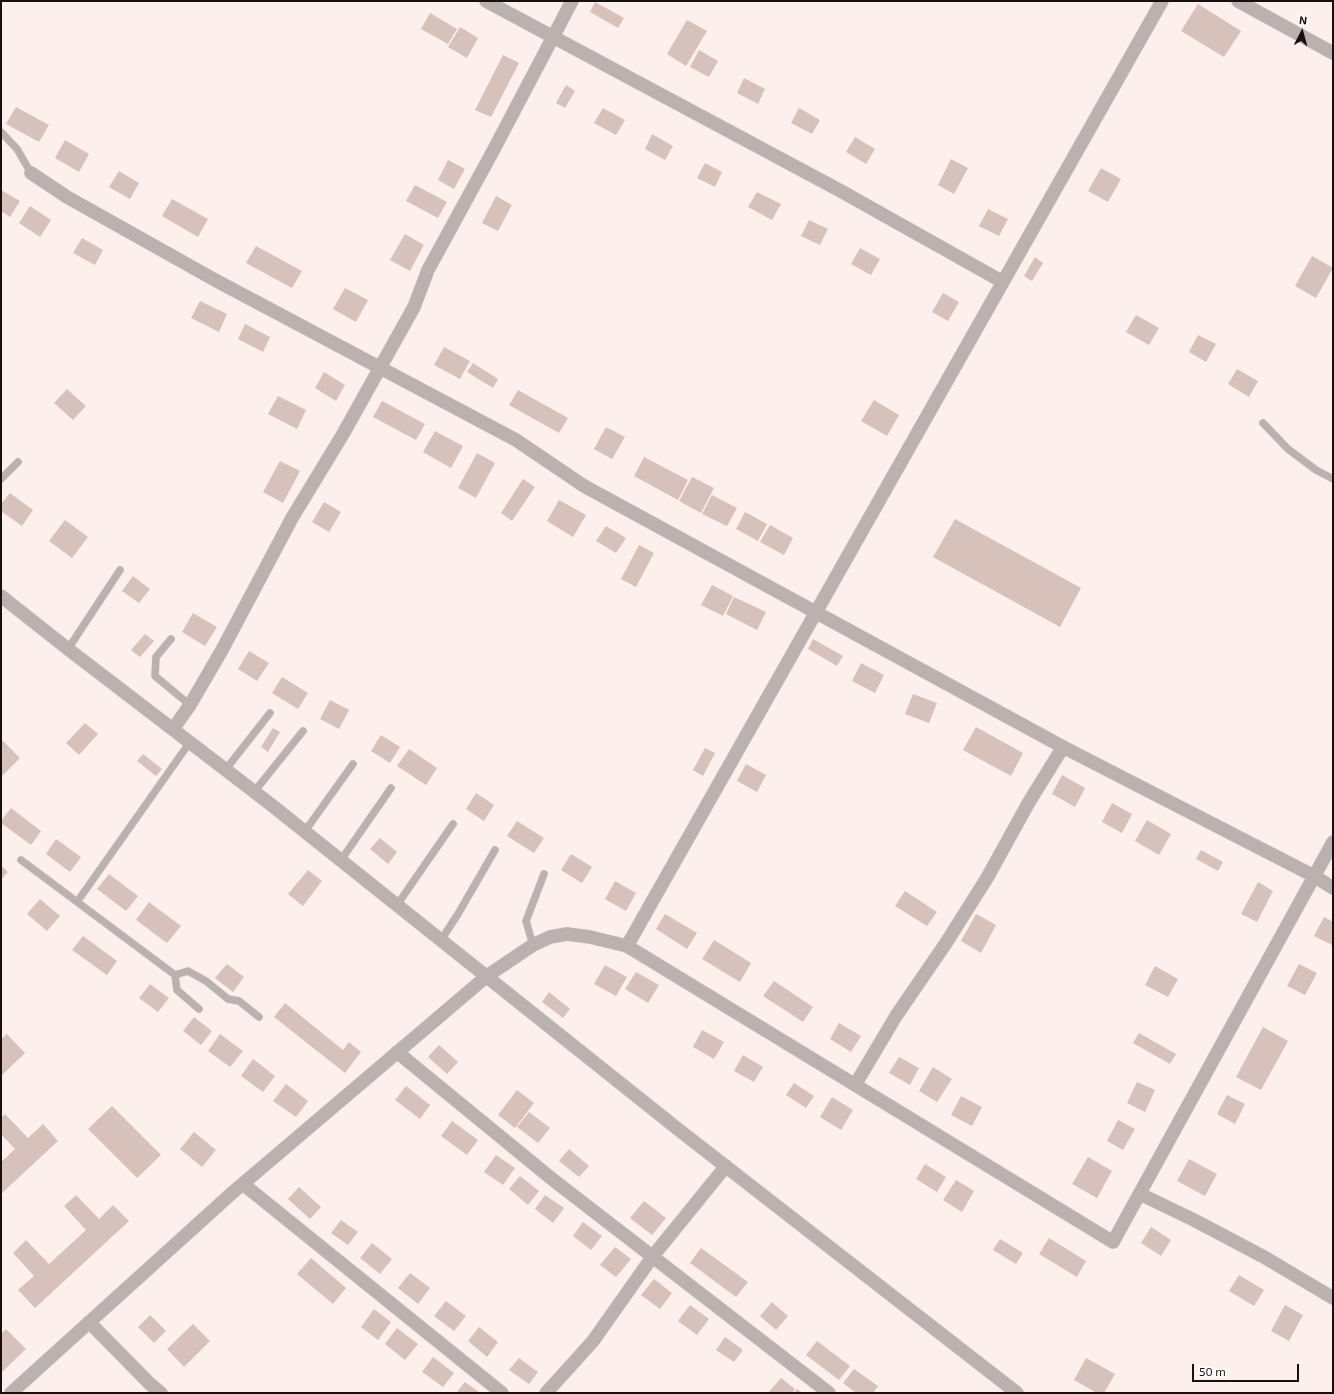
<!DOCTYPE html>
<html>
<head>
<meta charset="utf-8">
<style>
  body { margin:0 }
  #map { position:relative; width:1334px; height:1394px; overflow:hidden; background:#fdefeb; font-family:"Exo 2",sans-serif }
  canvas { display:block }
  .frame { position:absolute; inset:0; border:2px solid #18100f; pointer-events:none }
  .north { position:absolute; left:1282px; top:12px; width:40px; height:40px; -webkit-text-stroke:3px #fff; paint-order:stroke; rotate:6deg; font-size:11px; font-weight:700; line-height:16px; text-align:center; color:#18100f }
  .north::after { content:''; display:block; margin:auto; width:14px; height:18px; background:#18100f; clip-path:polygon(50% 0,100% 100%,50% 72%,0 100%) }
  .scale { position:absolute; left:1192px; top:1364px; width:107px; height:18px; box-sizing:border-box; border:2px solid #18100f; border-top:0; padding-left:5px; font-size:12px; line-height:14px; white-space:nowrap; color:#18100f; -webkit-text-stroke:3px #fff; paint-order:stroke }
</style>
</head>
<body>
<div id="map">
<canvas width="1334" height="1394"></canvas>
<div class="frame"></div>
<div class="north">N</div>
<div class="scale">50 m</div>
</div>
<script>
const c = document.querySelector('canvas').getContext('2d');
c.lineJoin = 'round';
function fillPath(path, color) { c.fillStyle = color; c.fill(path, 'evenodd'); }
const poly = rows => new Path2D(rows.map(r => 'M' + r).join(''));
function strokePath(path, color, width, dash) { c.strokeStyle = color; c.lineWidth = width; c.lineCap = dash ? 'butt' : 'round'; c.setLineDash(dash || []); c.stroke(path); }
fillPath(poly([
  [595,2,624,18,618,28,590,12],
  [1198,4,1241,31,1224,57,1181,31],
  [430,13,457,29,448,44,421,29],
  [687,20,707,31,686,66,667,54],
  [460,27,478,38,467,58,448,47],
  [699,50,718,61,709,77,690,67],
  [503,55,519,63,491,117,475,110],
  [744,78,765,89,758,104,737,93],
  [566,85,575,91,565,108,556,103],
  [16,107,49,125,39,142,6,124],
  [603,108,625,120,616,135,594,123],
  [799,108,820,120,812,134,791,123],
  [652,134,673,146,665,160,645,149],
  [855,137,875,149,866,164,846,152],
  [65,140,89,154,79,172,55,158],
  [951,159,968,168,954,194,938,185],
  [448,160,465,169,454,189,438,180],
  [705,163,722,172,715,187,697,178],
  [1101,168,1121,179,1108,202,1088,191],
  [119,171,139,183,130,199,109,187],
  [415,185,447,202,438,218,406,201],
  [1,190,20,201,10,217,1,211],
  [757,192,781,204,772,220,748,207],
  [496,196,512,205,498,231,482,223],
  [172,199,208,219,198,237,162,216],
  [30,206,51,220,40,237,19,223],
  [988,209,1008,219,999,236,979,226],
  [809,220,828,229,820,245,801,236],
  [405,234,424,245,410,271,390,260],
  [82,238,103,250,95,265,73,253],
  [256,246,302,271,292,288,246,263],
  [860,248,880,259,871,275,851,264],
  [1312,256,1333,268,1316,298,1295,286],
  [1035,257,1043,263,1032,281,1024,276],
  [345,288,368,300,356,322,333,309],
  [943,293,959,302,948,321,932,312],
  [200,301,227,314,219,332,191,318],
  [1136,315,1159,328,1149,345,1126,332],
  [245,324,270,337,263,352,238,339],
  [1198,335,1216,344,1206,362,1189,352],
  [444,347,470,361,460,379,434,365],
  [473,363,498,379,493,388,467,372],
  [1237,369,1258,381,1249,397,1228,384],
  [324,372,345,385,336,401,315,388],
  [67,389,86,406,73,420,54,403],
  [518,390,568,418,559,433,509,405],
  [278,396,306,410,297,429,268,414],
  [874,400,899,415,887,436,861,421],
  [382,401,425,424,416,440,373,417],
  [606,427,625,437,612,459,594,449],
  [435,431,463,446,451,468,423,452],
  [477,453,495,463,476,498,458,488],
  [644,457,688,480,678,500,634,476],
  [280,461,300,471,283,503,263,492],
  [692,477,714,488,701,513,679,501],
  [523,479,535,487,512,521,501,513],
  [10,493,33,510,22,526,1,511,1,504],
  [712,495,737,508,727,526,702,514],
  [559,500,586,515,573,537,547,521],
  [324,502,341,512,329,532,312,522],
  [745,512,767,524,758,541,736,529],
  [955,519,1081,588,1060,627,933,557],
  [65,520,88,537,72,558,49,541],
  [770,525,793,538,784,555,760,542],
  [606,526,626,538,616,553,596,541],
  [639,545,654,553,636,587,621,579],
  [133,576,150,589,139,603,122,591],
  [712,585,733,596,723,616,701,605],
  [734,597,766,612,757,630,726,614],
  [193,613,217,627,205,646,182,632],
  [145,634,154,641,140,657,131,650],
  [813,639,843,656,837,666,808,649],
  [249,651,269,663,257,681,238,669],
  [861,663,884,675,875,693,852,681],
  [282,677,308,693,298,709,272,693],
  [913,694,937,703,929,723,905,714],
  [330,700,349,710,339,729,320,719],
  [85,723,98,734,79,755,66,743],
  [976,727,1023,753,1011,776,963,750],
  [273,728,280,732,268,752,261,747],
  [381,735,400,747,390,763,371,751],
  [1,739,20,758,1,777],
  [705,748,715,753,703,776,693,770],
  [409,749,437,768,426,785,397,766],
  [143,754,162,769,156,776,137,761],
  [746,764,766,775,757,792,737,781],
  [1062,775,1085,788,1075,807,1052,794],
  [476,793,494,805,484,821,466,809],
  [1112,803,1132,814,1122,833,1102,822],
  [11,808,41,831,31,845,1,823,1,821],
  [1147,820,1171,834,1159,855,1135,841],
  [517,821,544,838,534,853,507,836],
  [380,838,397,852,388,864,370,849],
  [56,839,81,857,70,872,46,854],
  [1201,850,1223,862,1218,871,1196,859],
  [571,854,592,867,582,883,561,870],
  [1,865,8,872,1,880],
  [308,870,322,881,303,906,288,894],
  [109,874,138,896,126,911,97,889],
  [615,881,636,893,626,911,605,899],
  [1258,882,1273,891,1257,922,1241,914],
  [905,891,937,912,927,926,895,906],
  [40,899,60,916,47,931,27,914],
  [149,902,181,926,167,943,136,920],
  [665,914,697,933,687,949,656,929],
  [976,914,996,925,981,953,961,941],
  [1324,917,1333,922,1332,945,1314,936],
  [83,936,117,961,107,975,72,950],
  [714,940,751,963,740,982,702,959],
  [227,964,244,977,233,992,215,978],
  [1299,964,1317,973,1305,995,1287,986],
  [605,965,627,977,616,996,594,984],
  [1155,966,1178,979,1168,997,1145,985],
  [636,972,659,985,648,1003,625,989],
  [774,981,813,1007,803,1022,763,996],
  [150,984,169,998,158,1012,139,998],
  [549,992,570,1009,563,1018,542,1002],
  [285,1003,343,1050,349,1042,361,1052,345,1073,274,1017],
  [194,1017,212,1031,201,1045,183,1031],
  [839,1023,861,1036,851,1052,830,1039],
  [1263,1027,1288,1041,1261,1090,1236,1077],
  [702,1030,724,1042,714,1059,693,1047],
  [1139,1033,1176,1054,1170,1064,1133,1043],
  [7,1034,25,1053,1,1076,1,1039],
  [220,1034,243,1051,230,1067,208,1051],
  [439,1045,458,1062,447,1074,428,1057],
  [743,1055,763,1067,754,1082,734,1071],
  [899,1057,919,1068,910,1085,889,1073],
  [253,1059,275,1076,263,1092,241,1076],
  [933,1067,952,1079,937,1102,919,1091],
  [1137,1082,1155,1090,1145,1112,1127,1103],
  [794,1083,814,1096,806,1108,786,1095],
  [286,1084,308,1101,296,1117,273,1101],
  [406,1086,430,1105,420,1119,395,1100],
  [517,1090,534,1103,515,1128,498,1115],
  [1227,1095,1245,1104,1235,1124,1217,1114],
  [961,1096,982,1107,972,1126,951,1115],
  [832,1097,853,1110,841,1130,820,1117],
  [112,1106,161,1155,137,1178,88,1129],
  [529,1112,550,1128,538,1143,517,1127],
  [5,1114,28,1138,43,1124,58,1141,1,1194,1,1162,15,1149,1,1134,1,1118],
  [1118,1120,1135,1129,1123,1150,1107,1141],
  [452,1121,478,1140,467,1155,441,1136],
  [194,1132,216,1150,202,1167,180,1149],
  [569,1149,589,1166,579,1177,559,1161],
  [496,1155,515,1168,503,1185,484,1172],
  [1088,1157,1112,1171,1097,1198,1072,1184],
  [1189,1159,1217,1174,1205,1196,1177,1181],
  [925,1164,946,1177,937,1192,916,1179],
  [520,1176,539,1191,528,1205,509,1189],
  [956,1180,974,1191,962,1212,943,1200],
  [299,1187,321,1207,310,1219,288,1199],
  [76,1195,99,1219,113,1205,129,1221,35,1308,18,1290,34,1276,13,1253,26,1240,49,1264,86,1230,64,1206],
  [545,1195,564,1208,553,1223,535,1209],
  [644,1201,666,1218,652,1235,630,1218],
  [341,1220,358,1232,348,1245,331,1233],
  [583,1222,602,1236,591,1250,573,1236],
  [1151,1227,1171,1240,1161,1256,1141,1243],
  [1049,1238,1086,1261,1077,1277,1039,1254],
  [1000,1239,1023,1253,1016,1264,993,1250],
  [372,1243,392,1259,380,1274,360,1258],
  [615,1247,631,1259,616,1277,600,1265],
  [701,1248,748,1282,736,1297,690,1263],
  [311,1258,346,1288,333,1304,297,1274],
  [410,1273,430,1288,418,1304,398,1288],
  [1239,1275,1264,1290,1254,1306,1229,1291],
  [654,1279,672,1293,660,1309,641,1295],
  [446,1301,466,1316,454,1331,434,1316],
  [772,1302,788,1316,776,1330,760,1316],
  [690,1305,709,1319,697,1335,678,1321],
  [1285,1305,1303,1315,1289,1341,1271,1331],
  [374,1309,391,1322,378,1340,361,1327],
  [150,1315,166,1331,154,1343,138,1327],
  [193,1324,210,1341,184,1367,167,1349],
  [479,1327,498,1342,487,1357,468,1341],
  [397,1328,418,1344,405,1360,385,1344],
  [6,1329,26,1349,1,1373,1,1334],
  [725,1337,743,1350,734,1362,716,1350],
  [817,1341,850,1366,839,1380,806,1355],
  [433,1357,454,1373,443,1387,422,1372],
  [519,1358,538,1372,529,1384,509,1370],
  [1086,1358,1115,1374,1104,1393,1097,1393,1074,1380],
  [854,1369,878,1386,873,1393,856,1393,843,1383],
  [781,1378,795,1389,792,1393,768,1393],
  [465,1382,480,1393,456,1393],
  [797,1389,802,1393,794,1393]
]), '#d7c1bb');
const lane = poly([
  [1,132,17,149,31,173],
  [1263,423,1288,449,1316,470,1333,479],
  [1,479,18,462],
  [171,639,156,657,155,676,190,705],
  [68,649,120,570],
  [226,769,270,713],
  [254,792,303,731],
  [305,831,353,764],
  [21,860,175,975,177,990,199,1009],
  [341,860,391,788],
  [77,902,190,742],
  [397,905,453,824],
  [441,940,458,914,495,850],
  [533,945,526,921,544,874],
  [175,975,188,971,206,981,228,999,239,1001,259,1017]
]);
const street = poly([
  [486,1,839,190,1003,282],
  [1238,1,1333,53],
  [31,173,67,197,215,280,516,440,584,486,1063,747,1314,876,1333,888],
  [1,596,68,649,269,803,679,1130,1017,1393],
  [173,729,190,705,222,650,292,518,343,434,414,307,428,270,493,151,572,1],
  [627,946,1162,1],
  [397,1052,552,1179,829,1393],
  [855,1085,896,1016,946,943,987,878,1029,802,1063,747],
  [243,1184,502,1393],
  [1140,1194,1194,1220,1264,1257,1333,1298],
  [89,1322,150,1384,161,1393],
  [11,1393,232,1193,487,976,533,945,550,937,567,934,590,937,627,946,1113,1242,1333,842],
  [546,1393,593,1341,653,1256,726,1166]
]);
strokePath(lane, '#d8cbc8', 8);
strokePath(street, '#d8cbc8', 14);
strokePath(lane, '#bbb1ae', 7);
strokePath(street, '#bbb1ae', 13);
</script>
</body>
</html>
